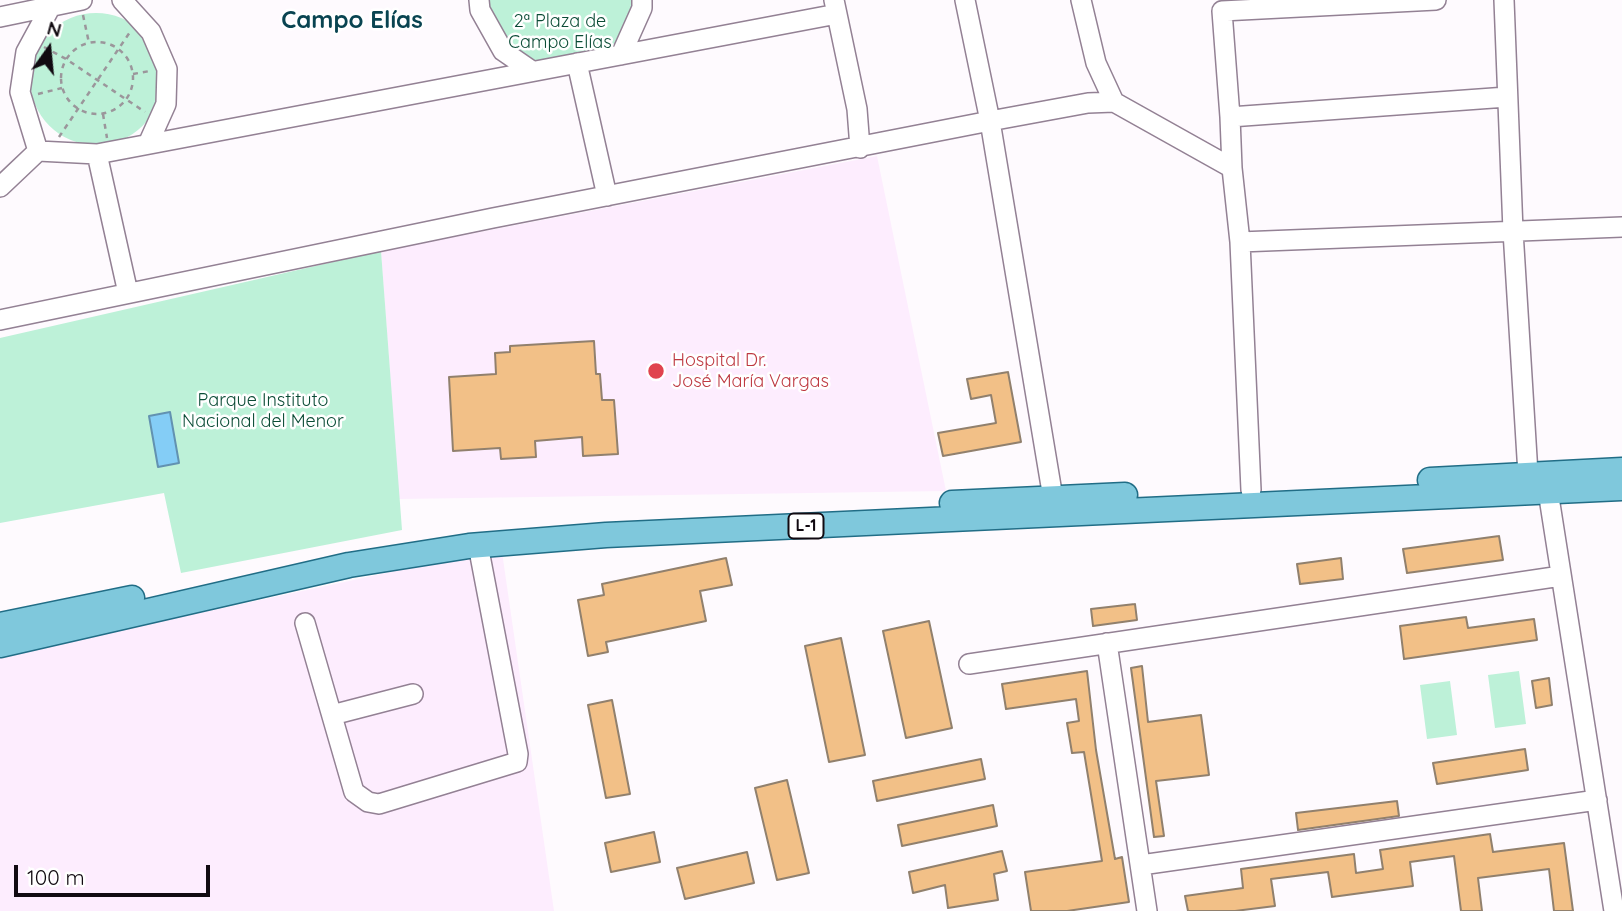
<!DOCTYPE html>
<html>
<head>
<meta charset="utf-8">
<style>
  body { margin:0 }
  #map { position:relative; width:1622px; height:911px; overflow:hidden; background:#fefafe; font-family:Quicksand,sans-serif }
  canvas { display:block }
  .north { position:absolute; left:14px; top:14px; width:70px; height:70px; -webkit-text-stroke:5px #fff; paint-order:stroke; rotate:15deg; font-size:19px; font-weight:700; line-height:28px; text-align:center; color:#110a11 }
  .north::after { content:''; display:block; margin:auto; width:24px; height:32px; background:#110a11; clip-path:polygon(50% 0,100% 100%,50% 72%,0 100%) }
  .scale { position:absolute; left:14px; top:865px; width:196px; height:32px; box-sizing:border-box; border:4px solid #110a11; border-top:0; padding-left:9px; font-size:21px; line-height:24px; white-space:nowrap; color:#110a11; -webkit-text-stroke:5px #fff; paint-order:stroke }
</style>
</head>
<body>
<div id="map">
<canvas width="1622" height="911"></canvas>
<div class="north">N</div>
<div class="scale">100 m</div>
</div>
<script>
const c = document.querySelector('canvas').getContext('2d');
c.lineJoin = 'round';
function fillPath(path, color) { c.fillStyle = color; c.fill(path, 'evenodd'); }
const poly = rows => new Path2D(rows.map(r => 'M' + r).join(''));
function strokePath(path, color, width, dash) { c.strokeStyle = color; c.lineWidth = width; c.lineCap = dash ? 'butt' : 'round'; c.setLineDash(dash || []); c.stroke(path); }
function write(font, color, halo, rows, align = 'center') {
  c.font = font + ' Quicksand,sans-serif'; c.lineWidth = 5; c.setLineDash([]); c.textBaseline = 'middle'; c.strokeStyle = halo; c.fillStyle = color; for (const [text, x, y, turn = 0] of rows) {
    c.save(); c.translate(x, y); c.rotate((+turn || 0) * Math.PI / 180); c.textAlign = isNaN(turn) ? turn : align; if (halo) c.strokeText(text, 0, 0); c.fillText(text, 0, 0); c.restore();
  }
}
fillPath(poly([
  [877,156,946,491,399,499,381,251],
  [502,552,554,911,0,911,0,656,428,564]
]), '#fdedfe');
fillPath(poly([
  [483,0,637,0,627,29,610,48,536,61,513,50],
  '30 79a66 66 0 1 1 132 0a66 66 0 1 1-132 0Z',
  [381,251,402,530,181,573,164,493,0,523,0,338],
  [1519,671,1526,724,1495,728,1488,675],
  [1450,681,1457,735,1427,739,1420,685]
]), '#bdf1d8');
const water = poly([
  [170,412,179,463,158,467,149,416,170,412]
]);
fillPath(water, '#84cdf6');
strokePath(water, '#6292b1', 2);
const building = poly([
  [594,341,596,374,600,374,602,400,614,400,618,454,583,456,582,437,535,441,536,457,501,459,500,448,453,451,449,377,496,374,495,353,510,352,510,346,594,341],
  [1008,372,1021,442,943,456,938,433,996,423,991,395,971,399,967,379,1008,372],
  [1499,536,1503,560,1407,573,1403,549,1499,536],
  [726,558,732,585,700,591,706,621,606,642,608,652,588,656,578,600,604,595,602,584,726,558],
  [1341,558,1343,579,1300,584,1297,564,1341,558],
  [1135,604,1137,620,1093,626,1091,609,1135,604],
  [1466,617,1468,628,1534,619,1537,640,1404,659,1400,626,1466,617],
  [929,621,952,728,906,738,883,631,929,621],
  [841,638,865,755,829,762,805,646,841,638],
  [1142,666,1148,722,1201,715,1209,775,1156,781,1164,836,1154,837,1131,668,1142,666],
  [1087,671,1096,750,1115,859,1122,857,1129,902,1067,911,1031,911,1025,872,1102,861,1084,752,1072,753,1067,723,1079,721,1076,699,1006,709,1002,684,1087,671],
  [1549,678,1552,705,1536,708,1532,681,1549,678],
  [612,700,630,794,606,798,588,705,612,700],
  [1525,749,1528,770,1437,784,1433,763,1525,749],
  [981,759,985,779,877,801,873,781,981,759],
  [787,780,809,873,777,880,755,788,787,780],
  [1397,801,1399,816,1298,830,1296,813,1397,801],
  [993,805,997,826,902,846,898,825,993,805],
  [654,832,660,862,611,872,605,843,654,832],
  [1490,834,1493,852,1564,843,1573,911,1554,911,1549,869,1478,878,1482,911,1461,911,1454,856,1410,862,1413,886,1332,897,1328,872,1271,879,1275,906,1235,911,1188,911,1185,896,1243,888,1241,869,1354,854,1356,873,1383,869,1380,850,1490,834],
  [1002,851,1007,871,994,874,998,900,948,908,945,885,913,893,909,872,1002,851],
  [747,852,754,883,685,899,677,868,747,852]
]);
fillPath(building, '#f2c087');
strokePath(building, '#91806d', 2);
const minor = poly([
  [122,0,151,32,167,69,166,104,148,144],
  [479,0,480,10,503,51,532,71],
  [834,0,857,109,860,148],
  [965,0,990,121,1055,510],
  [1081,0,1096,63,1114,102,1232,168],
  [1504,0,1513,231,1528,474],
  [0,17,82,0],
  [621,55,642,8,642,0],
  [577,63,607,196],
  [1230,117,1507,97],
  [38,151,20,92,26,52,51,6],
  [97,154,128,293],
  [0,187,38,151,97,154,837,14],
  [1240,242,1622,227],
  [0,320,493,218,990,121,1088,103,1114,102],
  [1251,490,1240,242,1232,168,1230,117,1222,11,1436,0],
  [1548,491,1614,911],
  [305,623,354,792,368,802,379,804,517,762,518,754,478,545],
  [1107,643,1147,911],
  [969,664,1561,576],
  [332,715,413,694],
  [1141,865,1597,800]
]);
const major = poly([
  [1430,480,1622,470],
  [952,503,1125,495],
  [0,625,132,598],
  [0,645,349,565,469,546,606,535,1622,488]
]);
strokePath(minor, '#938194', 22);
strokePath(major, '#216d86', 27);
strokePath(poly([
  [83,15,89,43],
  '61 78a36 36 0 1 1 72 0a36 36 0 1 1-72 0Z',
  [44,47,66,59,145,112],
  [133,74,150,71],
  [38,94,62,88],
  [103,114,107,138],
  [59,137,130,32]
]), '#9b969b', 2.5, [5, 5]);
strokePath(minor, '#fff', 19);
strokePath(major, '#7fc8dc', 24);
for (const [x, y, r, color] of [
  [656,371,9,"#e0444e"]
]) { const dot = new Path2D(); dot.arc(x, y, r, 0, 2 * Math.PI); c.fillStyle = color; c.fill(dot); strokePath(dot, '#fff', 2.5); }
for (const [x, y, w] of [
  [806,526,35]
]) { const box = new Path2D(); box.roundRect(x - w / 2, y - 12.5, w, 25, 5); c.fillStyle = '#fff'; c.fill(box); strokePath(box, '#110a11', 2); }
write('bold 16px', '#110a11', null, [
  ["L-1",806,526]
]);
write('18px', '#0b4c36', '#fff', [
  ["2ª Plaza de",560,22],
  ["Campo Elías",560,43],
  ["Parque Instituto",263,401],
  ["Nacional del Menor",263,422]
]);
write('18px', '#be3a42', '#fff', [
  ["Hospital Dr.",672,361],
  ["José María Vargas",672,382]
], 'left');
write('bold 24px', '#094451', '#fff', [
  ["Campo Elías",352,21]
]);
</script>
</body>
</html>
